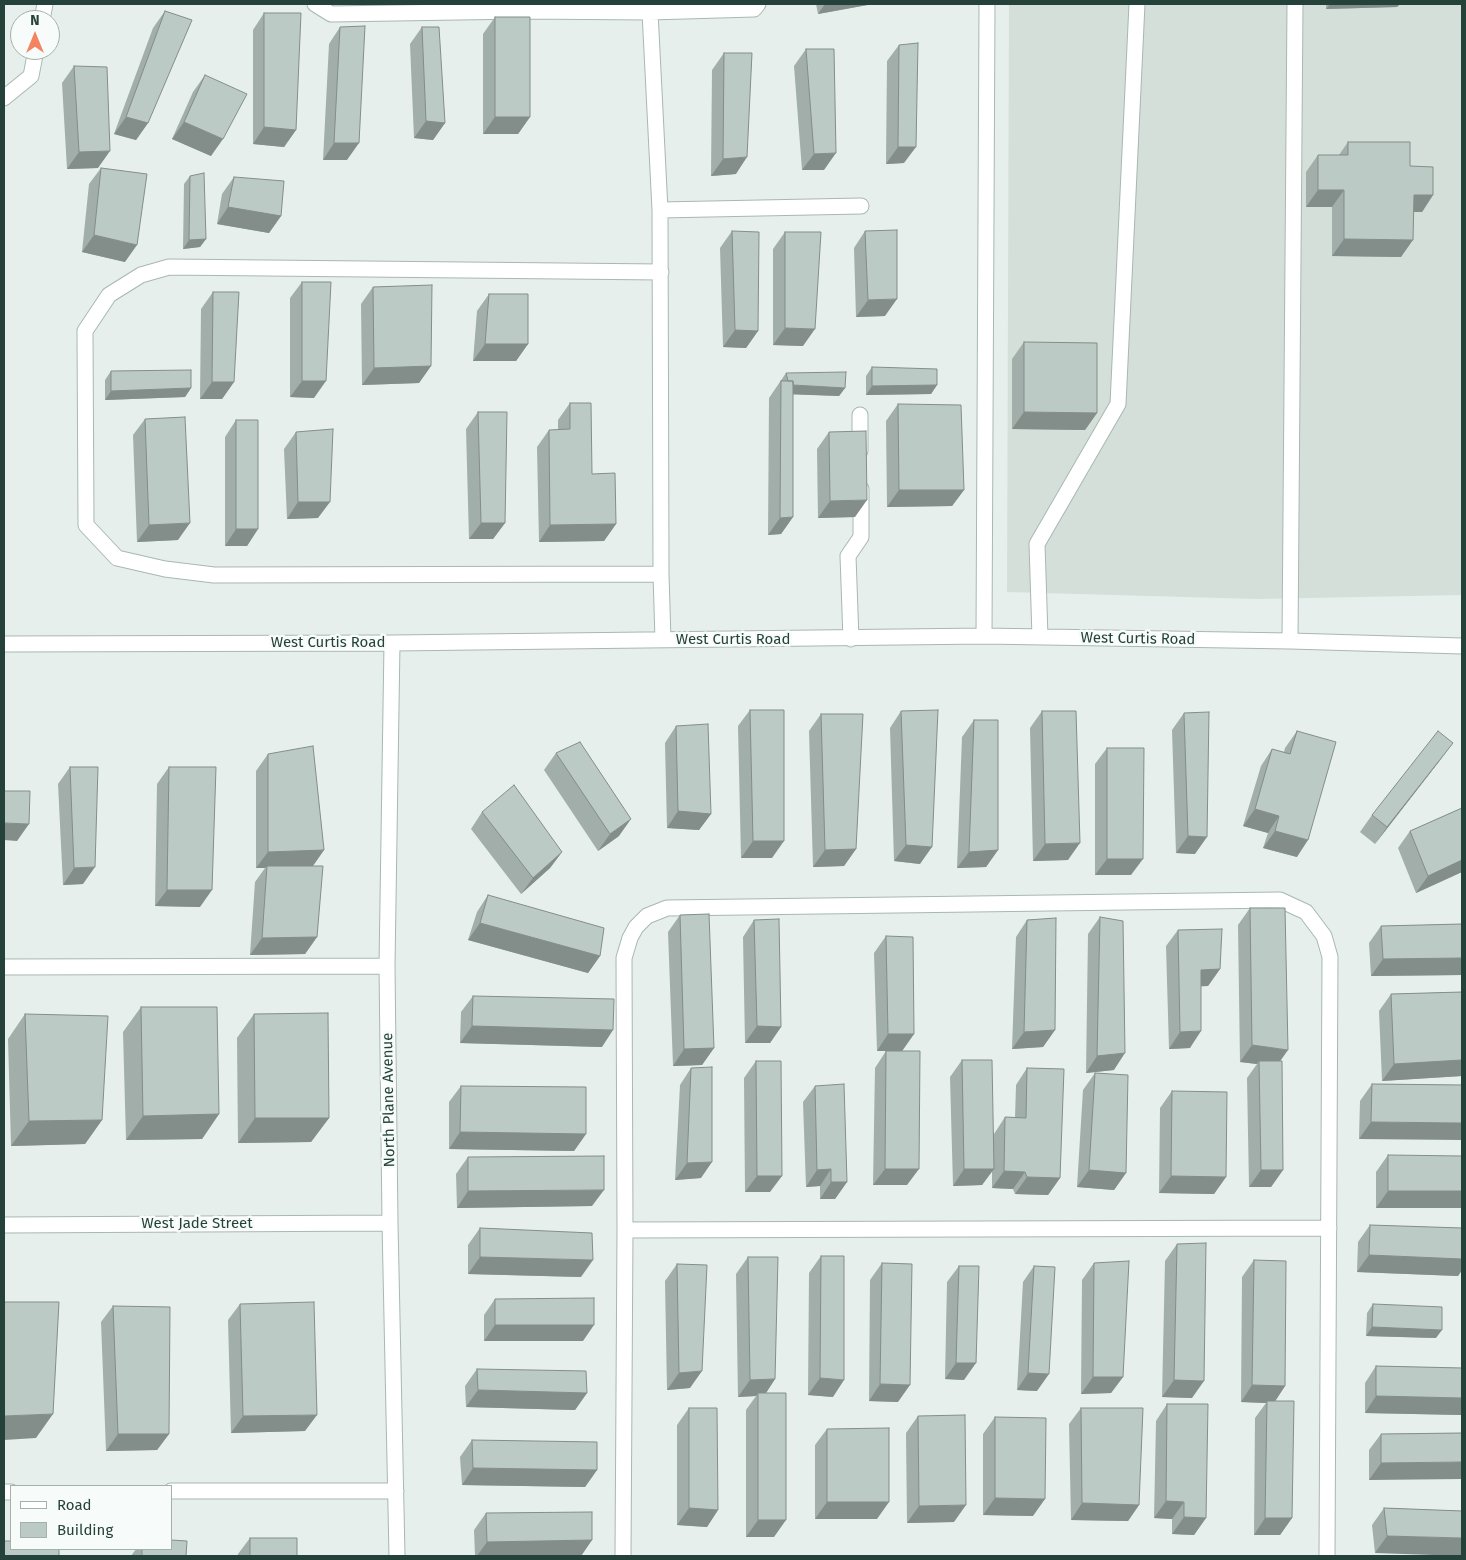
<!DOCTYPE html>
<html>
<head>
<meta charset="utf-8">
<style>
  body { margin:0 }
  #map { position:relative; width:1466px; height:1560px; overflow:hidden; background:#e6efeb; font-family:"Fira Sans",sans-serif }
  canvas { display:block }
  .frame { position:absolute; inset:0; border:5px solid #24423a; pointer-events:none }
  .legend { position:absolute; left:10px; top:1485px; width:162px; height:65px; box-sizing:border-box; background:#f7fbf9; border:1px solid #a3b1ad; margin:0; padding:6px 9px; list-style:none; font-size:15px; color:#24423a }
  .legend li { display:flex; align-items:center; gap:10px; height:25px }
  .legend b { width:25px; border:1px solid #a3b1ad }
  .north { position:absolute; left:10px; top:10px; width:50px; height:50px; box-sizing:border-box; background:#f7fbf9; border:1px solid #a3b1ad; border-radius:50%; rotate:0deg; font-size:14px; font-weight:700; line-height:20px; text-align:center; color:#24423a }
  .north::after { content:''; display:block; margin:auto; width:18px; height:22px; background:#f4845f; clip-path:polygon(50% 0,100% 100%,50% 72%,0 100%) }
</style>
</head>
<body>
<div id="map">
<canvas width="1466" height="1560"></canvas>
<div class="frame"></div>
<ul class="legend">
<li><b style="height:6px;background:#fff"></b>Road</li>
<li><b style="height:14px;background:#bbcac4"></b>Building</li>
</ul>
<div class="north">N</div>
</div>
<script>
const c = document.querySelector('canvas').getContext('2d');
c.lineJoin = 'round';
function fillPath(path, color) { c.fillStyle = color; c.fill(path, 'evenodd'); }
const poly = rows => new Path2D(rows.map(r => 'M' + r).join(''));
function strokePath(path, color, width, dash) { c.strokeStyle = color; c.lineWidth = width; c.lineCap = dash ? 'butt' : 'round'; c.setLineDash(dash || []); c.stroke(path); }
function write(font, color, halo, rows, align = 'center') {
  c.font = font + ' "Fira Sans",sans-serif'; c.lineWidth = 5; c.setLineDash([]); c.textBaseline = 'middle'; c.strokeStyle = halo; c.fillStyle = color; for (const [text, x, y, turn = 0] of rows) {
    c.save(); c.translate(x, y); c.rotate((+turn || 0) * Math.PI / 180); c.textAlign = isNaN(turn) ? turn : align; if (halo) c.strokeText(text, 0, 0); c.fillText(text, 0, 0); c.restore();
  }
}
fillPath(poly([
  [1009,4,1462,4,1462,595,1257,599,1007,592]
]), '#d4dfda');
const minor = poly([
  [315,4,331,14,522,11,650,12,754,9,758,4],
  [650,12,660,210,661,574,663,640],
  [42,20,45,4],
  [4,98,31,76,36,50],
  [660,210,861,206],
  [661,272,169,267,141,275,109,295,85,331,86,525,117,558,165,569,214,575,661,574],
  [860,415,860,451],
  [984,636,987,4],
  [1040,637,1037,544,1118,404,1137,4],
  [851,639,848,556,861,537,861,489],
  [1290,641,1295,4],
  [392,643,387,966,390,1223,397,1556],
  [4,644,392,643,984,636,1290,641,1462,646],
  [4,967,387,966],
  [4,1225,390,1223],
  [625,1230,1329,1228],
  [171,1491,396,1491],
  [4,1492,11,1492],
  [623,1556,625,1230,624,958,630,938,636,927,647,916,667,908,1280,900,1306,912,1324,936,1330,957,1327,1556]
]);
strokePath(minor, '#a8b8b2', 17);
strokePath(minor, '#fff', 15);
fillPath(poly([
  [816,4,873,4,818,14],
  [1326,4,1400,4,1397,7,1326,9],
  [165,11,148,123,136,140,114,134,153,28],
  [264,13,296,130,284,147,253,144,253,30],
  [495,17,530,117,518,134,483,134,483,34],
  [340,27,347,160,323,160,329,44],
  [422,27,445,123,433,140,414,138,410,44],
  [899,45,904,163,886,164,887,61],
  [806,49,824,170,802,170,794,66],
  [724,53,736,174,711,176,712,70],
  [74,66,98,168,67,169,62,83],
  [205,75,211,156,172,139,193,92],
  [1348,142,1410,166,1433,195,1422,212,1413,212,1401,257,1332,256,1332,207,1306,207,1306,172,1318,155,1339,155],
  [101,168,125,262,82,252,89,184],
  [190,176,206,239,200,247,183,249,184,184],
  [234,177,281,216,269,233,217,224,222,194],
  [732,231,758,331,746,348,723,347,720,248],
  [865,231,885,316,856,317,854,248],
  [785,232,803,346,773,345,773,249],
  [302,282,314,398,290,397,290,298],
  [373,287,431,366,419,383,362,385,361,304],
  [213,292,234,382,222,399,200,399,201,309],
  [489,294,528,344,516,361,473,361,477,311],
  [1024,342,1097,413,1085,430,1012,429,1012,359],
  [872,367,937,385,931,394,866,395,866,376],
  [111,371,191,388,185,397,105,400,105,380],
  [786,373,845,388,839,396,793,394,793,517,781,534,768,535,769,398],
  [570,403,592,474,616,524,604,541,539,542,537,447,549,430,558,430,558,420],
  [898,404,964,490,952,506,887,507,886,421],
  [478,412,505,523,493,539,469,539,466,429],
  [145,419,178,540,137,542,133,435],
  [236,420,258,529,247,546,225,546,225,437],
  [296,432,318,518,287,519,284,449],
  [829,432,855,517,818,518,817,449],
  [750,710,772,858,741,858,738,726],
  [901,711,920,864,894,861,890,728],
  [1042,711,1068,860,1033,861,1030,728],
  [1184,713,1195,854,1176,853,1172,730],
  [821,714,856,849,844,866,813,867,809,731],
  [974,720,998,850,986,867,957,868,962,737],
  [676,726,711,814,699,830,667,828,665,743],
  [1297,731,1297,857,1263,848,1268,833,1243,826,1261,766,1272,749,1284,752,1285,748],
  [1107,748,1131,875,1095,875,1095,764],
  [556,753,619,836,598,851,544,770],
  [268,754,324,850,313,866,317,937,305,954,250,955,255,882,265,868,256,868,256,771],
  [1441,759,1375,844,1360,832,1372,815],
  [70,767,83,884,63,885,58,784],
  [169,767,200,907,155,906,157,784],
  [1462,808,1462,872,1416,893,1398,848,1410,831],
  [482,812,562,852,550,868,521,894,471,829],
  [488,895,600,956,588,973,468,940,477,912],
  [1250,908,1280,1061,1283,1170,1271,1187,1249,1187,1247,1078,1257,1064,1240,1062,1238,925],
  [680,915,714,1048,702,1065,673,1066,668,932],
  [1100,917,1114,1070,1086,1073,1088,934],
  [754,920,781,1027,770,1043,745,1043,743,937],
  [1027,920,1055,1030,1043,1047,1012,1049,1016,937],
  [1462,924,1462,975,1371,976,1369,943,1381,926],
  [1178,930,1220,969,1208,986,1201,986,1190,1048,1169,1049,1166,946],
  [886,936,914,1034,902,1051,907,1185,873,1185,875,1068,886,1051,877,1051,874,953],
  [1462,992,1462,1076,1382,1081,1379,1011,1391,994],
  [473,996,602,1047,460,1043,461,1012],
  [141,1007,219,1114,202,1139,126,1140,123,1032],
  [25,1014,102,1120,85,1144,11,1146,8,1039],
  [254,1014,329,1118,311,1142,238,1143,237,1038],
  [962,1060,994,1134,1005,1117,1015,1118,1016,1085,1027,1068,1060,1178,1048,1195,1015,1194,1013,1189,992,1188,992,1171,982,1185,953,1186,950,1077],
  [756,1061,770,1192,745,1192,744,1078],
  [691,1068,701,1178,675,1180,680,1085],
  [1095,1073,1126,1173,1114,1190,1077,1187,1083,1090],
  [1372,1084,1462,1085,1359,1139,1360,1101],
  [461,1086,586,1134,574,1151,449,1149,449,1102],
  [815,1086,847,1182,835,1199,820,1199,820,1186,806,1187,803,1102],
  [1172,1091,1226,1177,1214,1194,1159,1193,1160,1108],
  [1388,1155,1462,1208,1376,1208,1376,1172],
  [468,1157,592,1206,457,1208,456,1174],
  [1370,1225,1462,1228,1462,1270,1458,1276,1357,1272,1358,1242],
  [480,1228,581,1277,468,1274,468,1245],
  [1177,1244,1192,1398,1162,1397,1165,1261],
  [821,1256,833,1397,808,1395,809,1273],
  [748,1257,775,1379,766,1393,774,1537,746,1537,746,1410,756,1396,738,1397,736,1274],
  [1254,1260,1285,1386,1275,1401,1292,1518,1280,1535,1254,1535,1255,1418,1266,1403,1241,1402,1242,1277],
  [882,1263,898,1402,869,1401,870,1280],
  [1094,1263,1123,1377,1111,1393,1081,1394,1082,1280],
  [677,1264,690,1388,667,1390,665,1281],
  [959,1266,964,1380,945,1379,947,1282],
  [1034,1266,1037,1391,1017,1390,1023,1282],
  [495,1299,583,1341,484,1341,484,1315],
  [240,1304,305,1431,231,1433,228,1320],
  [1373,1304,1436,1338,1366,1336,1367,1313],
  [113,1306,169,1434,157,1450,106,1451,101,1322],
  [1376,1366,1462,1368,1462,1415,1365,1413,1365,1383],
  [477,1369,587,1393,575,1410,466,1407,465,1386],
  [1167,1404,1206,1518,1194,1535,1172,1534,1172,1519,1154,1518,1156,1421],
  [689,1408,718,1510,707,1527,677,1525,677,1425],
  [1081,1408,1139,1505,1128,1521,1071,1520,1069,1424],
  [918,1416,954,1522,907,1523,906,1433],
  [995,1417,1033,1516,983,1515,983,1434],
  [827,1429,877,1519,815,1519,815,1445],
  [1462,1433,1369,1480,1369,1450,1381,1434],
  [472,1440,597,1470,585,1487,462,1485,460,1457],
  [1384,1508,1462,1511,1375,1553,1372,1525],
  [486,1513,592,1540,581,1556,475,1556,474,1530],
  [250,1538,297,1556,238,1556,238,1554],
  [136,1549,171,1549,186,1556,131,1556]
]), '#a1aea9');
fillPath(poly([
  [825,4,873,4,818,14],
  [1330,4,1400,4,1397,7,1326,9],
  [126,117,148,123,136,140,114,134],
  [495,117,530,117,518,134,483,134],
  [426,121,445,123,433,140,414,138],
  [184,122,223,139,211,156,172,139],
  [264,127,296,130,284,147,253,144],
  [334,143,359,143,347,160,323,160],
  [898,147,916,147,904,163,886,164],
  [110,151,98,168,67,169,79,152],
  [836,153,824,170,802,170,814,154],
  [747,157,736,174,711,176,723,159],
  [1318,190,1344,190,1332,207,1306,207],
  [1414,195,1433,195,1422,212,1402,212],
  [228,207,281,216,269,233,217,224],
  [94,235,137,245,125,262,82,252],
  [206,239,200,247,183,249,189,240],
  [1344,239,1413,240,1401,257,1332,256],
  [897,299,885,316,856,317,868,300],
  [785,328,815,329,803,346,773,345],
  [735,330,758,331,746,348,723,347],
  [485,344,528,344,516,361,473,361],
  [431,366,419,383,362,385,374,368],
  [302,381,326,381,314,398,290,397],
  [212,382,234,382,222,399,200,399],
  [788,385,845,388,839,396,782,394],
  [937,385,931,394,866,395,872,386],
  [191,388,185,397,105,400,111,391],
  [1024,412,1097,413,1085,430,1012,429],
  [899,490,964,490,952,506,887,507],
  [867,500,855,517,818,518,830,501],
  [298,502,330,502,318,518,287,519],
  [793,517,781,534,768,535,780,518],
  [190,523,178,540,137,542,149,525],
  [481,523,505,523,493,539,469,539],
  [616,524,604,541,539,542,550,525],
  [236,529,258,529,247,546,225,546],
  [1453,743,1441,759,1375,844,1387,827],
  [1255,809,1279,816,1268,833,1243,826],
  [678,811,711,814,699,830,667,828],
  [631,819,619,836,598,851,610,834],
  [4,823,29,824,17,841,4,840],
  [1275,831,1308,840,1297,857,1263,848],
  [1188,836,1207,837,1195,854,1176,853],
  [753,841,784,841,772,858,741,858],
  [1080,843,1068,860,1033,861,1045,844],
  [906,845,932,847,920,864,894,861],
  [856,849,844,866,813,867,825,850],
  [324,850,312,867,267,866,265,868,256,868,268,852],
  [998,850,986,867,957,868,969,852],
  [562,852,550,868,521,894,533,878],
  [1107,859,1143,859,1131,875,1095,875],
  [1462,860,1462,872,1416,893,1428,876],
  [95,867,83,884,63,885,74,868],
  [167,890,212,890,200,907,155,906],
  [480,923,600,956,588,973,468,940],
  [317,937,305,954,250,955,262,938],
  [1462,958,1462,975,1371,976,1383,959],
  [1220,969,1208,986,1189,987,1201,970],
  [472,1026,613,1030,602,1047,460,1043],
  [757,1026,781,1027,770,1043,745,1043],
  [1055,1030,1043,1047,1012,1049,1024,1032],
  [1201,1031,1190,1048,1169,1049,1180,1032],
  [888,1034,914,1034,902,1051,877,1051],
  [1252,1045,1288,1050,1276,1067,1259,1061,1257,1064,1240,1062],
  [714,1048,702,1065,673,1066,684,1049],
  [1125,1053,1114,1070,1086,1073,1097,1056],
  [1462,1060,1462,1076,1382,1081,1394,1064],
  [219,1114,202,1139,126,1140,143,1116],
  [255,1118,329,1118,311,1142,238,1143],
  [102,1120,85,1144,11,1146,29,1121],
  [1371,1122,1462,1123,1462,1140,1359,1139],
  [460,1132,586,1134,574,1151,449,1149],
  [712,1162,701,1178,675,1180,687,1163],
  [831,1169,820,1186,806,1187,817,1170],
  [885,1169,919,1169,907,1185,873,1185],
  [964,1169,994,1169,982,1185,953,1186],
  [1089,1170,1126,1173,1114,1190,1077,1187],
  [1261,1170,1283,1170,1271,1187,1249,1187],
  [1004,1171,1025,1172,1013,1189,992,1188],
  [757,1176,782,1176,770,1192,745,1192],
  [1171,1176,1226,1177,1214,1194,1159,1193],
  [1027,1177,1060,1178,1048,1195,1015,1194],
  [831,1182,847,1182,835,1199,820,1199],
  [604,1190,592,1206,457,1208,468,1191],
  [1388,1191,1462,1191,1462,1208,1376,1208],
  [1369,1255,1462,1259,1462,1270,1458,1276,1357,1272],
  [480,1257,593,1260,581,1277,468,1274],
  [495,1325,594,1325,583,1341,484,1341],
  [1372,1327,1442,1330,1436,1338,1366,1336],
  [956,1363,976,1363,964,1380,945,1379],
  [702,1371,690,1388,667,1390,679,1373],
  [1028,1373,1049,1374,1037,1391,1017,1390],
  [1093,1377,1123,1377,1111,1393,1081,1394],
  [820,1378,844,1380,833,1397,808,1395],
  [775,1379,764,1396,758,1393,756,1396,738,1397,750,1380],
  [1174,1380,1204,1381,1192,1398,1162,1397],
  [880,1384,910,1385,898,1402,869,1401],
  [1252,1385,1285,1386,1274,1403,1267,1401,1266,1403,1241,1402],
  [478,1390,587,1393,575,1410,466,1407],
  [1376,1396,1462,1398,1462,1415,1365,1413],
  [53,1414,36,1438,4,1440,4,1416],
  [317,1415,305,1431,231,1433,243,1416],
  [118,1434,169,1434,157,1450,106,1451],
  [1462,1462,1462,1479,1369,1480,1381,1463],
  [473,1468,597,1470,585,1487,462,1485],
  [995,1498,1045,1499,1033,1516,983,1515],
  [1166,1501,1184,1502,1172,1519,1154,1518],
  [827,1502,889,1502,877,1519,815,1519],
  [1082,1503,1139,1505,1128,1521,1071,1520],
  [966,1505,954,1522,907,1523,919,1506],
  [689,1508,718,1510,707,1527,677,1525],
  [1184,1517,1206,1518,1194,1535,1172,1534],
  [1265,1518,1292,1518,1280,1535,1254,1535],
  [758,1520,786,1520,774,1537,746,1537],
  [1387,1536,1462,1538,1462,1556,1375,1553],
  [592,1540,581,1556,477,1556,487,1542]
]), '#838d89');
const building = poly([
  [165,11,192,20,148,123,126,117,165,11],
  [264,13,301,13,296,130,264,127,264,13],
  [495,17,530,17,530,117,495,117,495,17],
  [365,26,359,143,334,143,340,27,365,26],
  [422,27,439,27,445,123,426,121,422,27],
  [918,43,916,147,898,147,899,45,918,43],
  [806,49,834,49,836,153,814,154,806,49],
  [724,53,752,53,747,157,723,159,724,53],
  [74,66,107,67,110,151,79,152,74,66],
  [205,75,247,94,223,139,184,122,205,75],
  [1348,142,1410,142,1410,166,1433,167,1433,195,1414,195,1413,240,1344,239,1344,190,1318,190,1318,155,1348,155,1348,142],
  [101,168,147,174,137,245,94,235,101,168],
  [204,173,206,239,189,240,190,176,204,173],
  [234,177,284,181,281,216,228,207,234,177],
  [897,230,897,299,868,300,865,231,897,230],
  [732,231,759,232,758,331,735,330,732,231],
  [785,232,821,232,815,329,785,328,785,232],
  [302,282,331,282,326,381,302,381,302,282],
  [432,285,431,366,374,368,373,287,432,285],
  [213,292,239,292,234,382,212,382,213,292],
  [489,294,528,294,528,344,485,344,489,294],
  [1024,342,1097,343,1097,413,1024,412,1024,342],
  [872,367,937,369,937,385,872,386,872,367],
  [191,370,191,388,111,391,111,371,191,370],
  [846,372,845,388,793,385,793,381,788,381,786,373,846,372],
  [781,381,793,381,793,517,780,518,781,381],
  [570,403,591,403,592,474,615,473,616,524,550,525,549,430,570,429,570,403],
  [898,404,961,405,964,490,899,490,898,404],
  [478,412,507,412,505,523,481,523,478,412],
  [185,417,190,523,149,525,145,419,185,417],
  [236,420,258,420,258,529,236,529,236,420],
  [333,429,330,502,298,502,296,432,333,429],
  [866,431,867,500,830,501,829,432,866,431],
  [750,710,784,710,784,841,753,841,750,710],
  [938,710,932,847,906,845,901,711,938,710],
  [1042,711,1076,711,1080,843,1045,844,1042,711],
  [1209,712,1207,837,1188,836,1184,713,1209,712],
  [821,714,863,714,856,849,825,850,821,714],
  [974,720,998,720,998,850,969,852,974,720],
  [708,724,711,814,678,811,676,726,708,724],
  [1297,731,1336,742,1308,840,1275,831,1279,816,1255,809,1272,749,1290,754,1297,731],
  [1438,731,1453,743,1387,827,1372,815,1438,731],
  [580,742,631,819,610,834,556,753,580,742],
  [313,746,324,850,268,852,268,754,313,746],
  [1107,748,1144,748,1143,859,1107,859,1107,748],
  [70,767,98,767,95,867,74,868,70,767],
  [169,767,216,767,212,890,167,890,169,767],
  [514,785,562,852,533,878,482,812,514,785],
  [4,791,30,791,29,824,4,823,4,791],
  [1462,808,1462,860,1428,876,1410,831,1462,808],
  [267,866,323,866,317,937,262,938,267,866],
  [488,895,604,928,600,956,480,923,488,895],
  [1250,908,1285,908,1288,1050,1252,1045,1250,908],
  [709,914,714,1048,684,1049,680,915,709,914],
  [1100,917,1123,921,1125,1053,1097,1056,1100,917],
  [1056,918,1055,1030,1024,1032,1027,920,1056,918],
  [779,919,781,1027,757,1026,754,920,779,919],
  [1462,924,1462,958,1383,959,1381,926,1462,924],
  [1222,929,1220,969,1201,970,1201,1031,1180,1032,1178,930,1222,929],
  [886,936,913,937,914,1034,888,1034,886,936],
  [1462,992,1462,1060,1394,1064,1391,994,1462,992],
  [473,996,614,999,613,1030,472,1026,473,996],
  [141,1007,217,1007,219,1114,143,1116,141,1007],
  [328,1013,329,1118,255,1118,254,1014,328,1013],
  [25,1014,108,1016,102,1120,29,1121,25,1014],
  [886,1051,920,1051,919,1169,885,1169,886,1051],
  [962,1060,992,1060,994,1169,964,1169,962,1060],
  [756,1061,781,1061,782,1176,757,1176,756,1061],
  [1259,1061,1282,1061,1283,1170,1261,1170,1259,1061],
  [712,1067,712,1162,687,1163,691,1068,712,1067],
  [1027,1068,1064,1069,1060,1178,1027,1177,1025,1172,1004,1171,1005,1117,1026,1118,1027,1068],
  [1095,1073,1128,1075,1126,1173,1089,1170,1095,1073],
  [844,1084,847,1182,831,1182,831,1169,817,1170,815,1086,844,1084],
  [1372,1084,1462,1085,1462,1123,1371,1122,1372,1084],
  [461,1086,586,1087,586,1134,460,1132,461,1086],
  [1172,1091,1227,1092,1226,1177,1171,1176,1172,1091],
  [1388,1155,1462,1156,1462,1191,1388,1191,1388,1155],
  [604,1156,604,1190,468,1191,468,1157,604,1156],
  [1370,1225,1462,1228,1462,1259,1369,1255,1370,1225],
  [480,1228,592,1233,593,1260,480,1257,480,1228],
  [1206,1243,1204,1381,1174,1380,1177,1244,1206,1243],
  [821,1256,844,1256,844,1380,820,1378,821,1256],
  [748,1257,778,1257,775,1379,750,1380,748,1257],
  [1254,1260,1286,1261,1285,1386,1252,1385,1254,1260],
  [1129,1261,1123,1377,1093,1377,1094,1263,1129,1261],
  [882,1263,912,1264,910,1385,880,1384,882,1263],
  [677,1264,707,1265,702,1371,679,1373,677,1264],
  [959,1266,979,1266,976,1363,956,1363,959,1266],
  [1034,1266,1055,1267,1049,1374,1028,1373,1034,1266],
  [594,1298,594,1325,495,1325,495,1299,594,1298],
  [4,1302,59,1302,53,1414,4,1416,4,1302],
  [314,1302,317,1415,243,1416,240,1304,314,1302],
  [1373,1304,1442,1307,1442,1330,1372,1327,1373,1304],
  [113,1306,170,1307,169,1434,118,1434,113,1306],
  [1376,1366,1462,1368,1462,1398,1376,1396,1376,1366],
  [477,1369,586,1371,587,1393,478,1390,477,1369],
  [758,1393,786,1393,786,1520,758,1520,758,1393],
  [1267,1401,1294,1401,1292,1518,1265,1518,1267,1401],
  [1167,1404,1208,1404,1206,1518,1184,1517,1184,1502,1166,1501,1167,1404],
  [689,1408,717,1408,718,1510,689,1508,689,1408],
  [1081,1408,1143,1408,1139,1505,1082,1503,1081,1408],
  [965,1415,966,1505,919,1506,918,1416,965,1415],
  [995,1417,1046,1418,1045,1499,995,1498,995,1417],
  [889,1428,889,1502,827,1502,827,1429,889,1428],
  [1462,1433,1462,1462,1381,1463,1381,1434,1462,1433],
  [472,1440,597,1442,597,1470,473,1468,472,1440],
  [1384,1508,1462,1511,1462,1538,1387,1536,1384,1508],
  [592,1512,592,1540,487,1542,486,1513,592,1512],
  [250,1538,297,1538,297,1556,250,1556,250,1538],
  [171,1540,187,1541,186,1556,142,1556,142,1549,171,1549,171,1540],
  [4,1541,11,1541,11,1549,59,1549,59,1556,4,1556,4,1541]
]);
fillPath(building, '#bbcac4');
strokePath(building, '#838d89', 1);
write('15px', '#24423a', '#f7fbf9', [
  ["West Curtis Road",1138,639,1],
  ["West Curtis Road",733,640],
  ["West Curtis Road",328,643],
  ["North Plane Avenue",389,1100,-91],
  ["West Jade Street",197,1224]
]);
</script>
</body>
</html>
